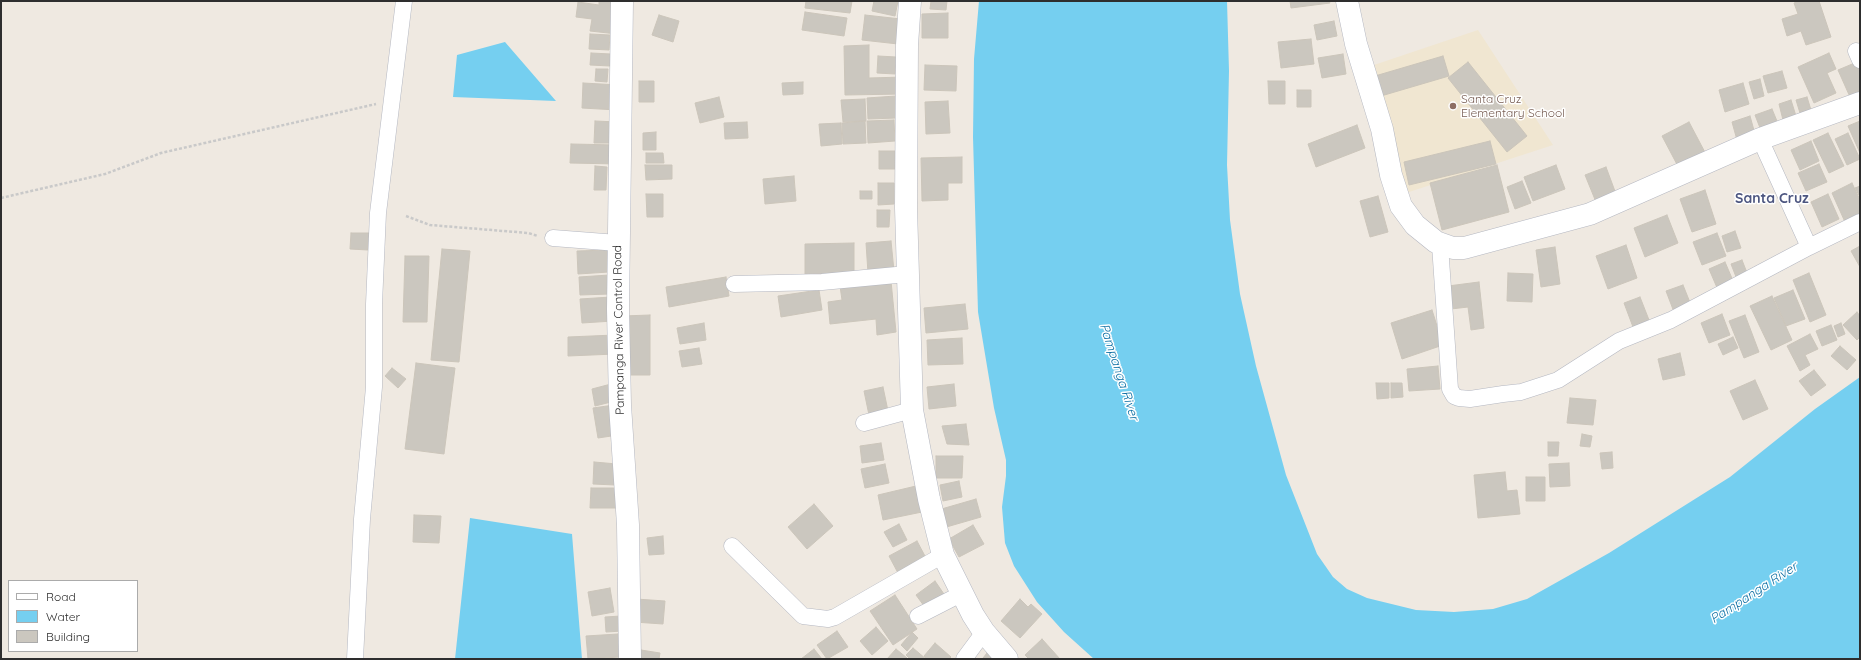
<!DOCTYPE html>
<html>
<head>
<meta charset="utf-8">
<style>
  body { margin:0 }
  #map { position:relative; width:1861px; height:660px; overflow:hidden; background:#efe9e1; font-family:Quicksand,sans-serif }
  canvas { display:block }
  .frame { position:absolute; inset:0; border:2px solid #2e2e2e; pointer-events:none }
  .legend { position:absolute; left:8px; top:580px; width:130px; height:72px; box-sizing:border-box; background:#fff; border:1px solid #ababab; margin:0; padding:5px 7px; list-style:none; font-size:12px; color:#2e2e2e }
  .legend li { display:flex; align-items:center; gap:8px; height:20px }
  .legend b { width:20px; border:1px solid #ababab }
</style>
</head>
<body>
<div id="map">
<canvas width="1861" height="660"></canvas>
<div class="frame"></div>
<ul class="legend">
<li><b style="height:5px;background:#fff"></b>Road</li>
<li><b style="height:11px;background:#75cff0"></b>Water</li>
<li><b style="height:11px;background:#cbc7bf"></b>Building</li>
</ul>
</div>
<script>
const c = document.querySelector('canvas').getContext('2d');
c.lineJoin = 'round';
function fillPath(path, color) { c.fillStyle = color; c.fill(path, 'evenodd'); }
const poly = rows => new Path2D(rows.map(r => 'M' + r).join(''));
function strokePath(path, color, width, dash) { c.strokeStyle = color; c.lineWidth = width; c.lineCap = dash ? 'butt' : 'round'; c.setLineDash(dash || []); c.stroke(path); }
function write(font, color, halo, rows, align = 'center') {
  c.font = font + ' Quicksand,sans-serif'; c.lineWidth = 3; c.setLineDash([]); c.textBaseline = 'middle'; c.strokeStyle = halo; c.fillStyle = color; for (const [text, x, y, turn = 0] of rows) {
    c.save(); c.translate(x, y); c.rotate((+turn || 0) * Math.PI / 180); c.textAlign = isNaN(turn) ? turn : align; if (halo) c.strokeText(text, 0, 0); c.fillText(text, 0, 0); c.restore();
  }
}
fillPath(poly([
  [1478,30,1553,145,1403,194,1368,67]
]), '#f0e6d1');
fillPath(poly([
  [979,1,1227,1,1229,71,1227,165,1230,220,1240,294,1256,366,1286,475,1317,554,1333,577,1347,589,1367,598,1416,610,1454,612,1493,609,1527,599,1609,553,1730,477,1815,409,1860,377,1860,659,1094,659,1064,632,1037,602,1014,566,1005,543,1002,507,1006,476,1006,460,994,408,978,312,973,137,974,59],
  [505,42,556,101,453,97,457,55],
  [470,518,572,534,582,659,455,659]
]), '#75cff0');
const building = poly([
  [599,1,616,1,617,34,590,31,592,19,576,17,578,2,599,5,599,1],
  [806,1,852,1,850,13,805,8,806,1],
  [874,1,898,1,895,16,872,11,874,1],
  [931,1,947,1,946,10,930,9,931,1],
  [1290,1,1329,1,1330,3,1291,8,1290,1],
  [1799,1,1819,1,1831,37,1806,45,1801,31,1787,36,1782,19,1798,14,1794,3,1799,1],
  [805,12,847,18,844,36,802,30,805,12],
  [948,13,948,38,922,38,922,14,948,13],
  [659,15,679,21,673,42,652,35,659,15],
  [865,15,901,19,898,44,862,40,865,15],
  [1334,21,1337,36,1317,40,1314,25,1334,21],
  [590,34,610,35,609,50,589,49,590,34],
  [1311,39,1314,64,1281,68,1278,42,1311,39],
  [869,45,869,78,903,77,903,94,845,95,844,46,869,45],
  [591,53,611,54,610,66,590,65,591,53],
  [1829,53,1836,69,1827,73,1836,93,1814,103,1798,67,1829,53],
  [1343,54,1346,74,1322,78,1318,58,1343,54],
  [878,56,896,57,895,74,877,73,878,56],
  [1443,56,1449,76,1381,96,1375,76,1443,56],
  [1468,62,1527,136,1507,152,1448,78,1468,62],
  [1857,62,1860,70,1860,93,1850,97,1838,70,1857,62],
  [925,65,957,66,956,91,924,90,925,65],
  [596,69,608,69,607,82,595,81,596,69],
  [1782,71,1787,88,1768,93,1763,76,1782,71],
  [1760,79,1764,96,1754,99,1749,82,1760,79],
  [639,81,654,81,654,102,639,102,639,81],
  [1268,81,1285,81,1285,104,1269,104,1268,81],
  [803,82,803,94,783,95,782,83,803,82],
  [583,83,619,85,617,110,582,108,583,83],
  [1743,83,1749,104,1725,112,1719,90,1743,83],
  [1297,90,1311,90,1311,107,1297,107,1297,90],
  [896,96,897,118,868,119,867,98,896,96],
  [719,97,724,117,700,123,695,103,719,97],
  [1807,97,1811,110,1800,113,1796,100,1807,97],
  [865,99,866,121,843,122,841,100,865,99],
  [1791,100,1796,116,1783,120,1779,104,1791,100],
  [948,101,950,133,926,134,925,102,948,101],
  [1772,109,1779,126,1762,133,1755,115,1772,109],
  [1750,116,1755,134,1737,140,1732,122,1750,116],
  [894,120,895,141,868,143,867,121,894,120],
  [595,121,617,122,617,143,594,143,595,121],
  [865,121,866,143,843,144,842,123,865,121],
  [1860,121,1860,153,1848,126,1860,121],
  [747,122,748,138,725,139,724,123,747,122],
  [1689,122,1708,158,1681,172,1662,136,1689,122],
  [841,123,842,144,821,146,819,124,841,123],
  [1357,125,1365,148,1316,167,1308,144,1357,125],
  [656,132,656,150,643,150,643,133,656,132],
  [1828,133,1844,166,1829,173,1813,140,1828,133],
  [1848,133,1860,159,1847,165,1835,139,1848,133],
  [1490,141,1496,164,1409,185,1404,162,1490,141],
  [1811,141,1819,161,1800,170,1791,150,1811,141],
  [571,144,617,145,617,164,570,163,571,144],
  [879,151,895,151,895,169,879,169,879,151],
  [646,153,663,153,664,163,646,163,646,153],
  [962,157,962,183,948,183,948,200,922,201,921,158,962,157],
  [1819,164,1827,182,1806,191,1798,173,1819,164],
  [645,165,672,165,672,179,646,180,645,165],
  [1497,165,1509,212,1442,230,1430,183,1497,165],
  [1556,165,1565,189,1533,201,1524,177,1556,165],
  [595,166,607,167,606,190,594,190,595,166],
  [1606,167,1616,194,1596,202,1585,175,1606,167],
  [794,176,796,201,765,204,763,179,794,176],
  [1522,181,1531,203,1515,209,1507,187,1522,181],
  [878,183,894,183,894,204,878,205,878,183],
  [1852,183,1860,200,1860,215,1845,222,1832,193,1852,183],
  [1860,186,1860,197,1855,188,1860,186],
  [1705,190,1716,224,1692,232,1680,199,1705,190],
  [860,191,872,191,872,199,860,199,860,191],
  [646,194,663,194,663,217,647,217,646,194],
  [1828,194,1839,219,1822,227,1811,202,1828,194],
  [1378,196,1388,232,1370,237,1360,201,1378,196],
  [877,210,890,210,889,227,877,227,877,210],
  [1667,215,1678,243,1645,257,1634,228,1667,215],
  [1735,231,1741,248,1727,252,1722,236,1735,231],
  [351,233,369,233,368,250,350,249,351,233],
  [1717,233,1726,256,1702,265,1693,242,1717,233],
  [891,241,894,271,868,273,866,243,891,241],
  [854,243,854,273,805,274,805,244,854,243],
  [1626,245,1637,278,1608,289,1596,256,1626,245],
  [1860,246,1860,267,1851,251,1860,246],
  [1555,247,1560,284,1541,287,1536,250,1555,247],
  [442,249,470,251,459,362,431,360,442,249],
  [608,250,609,272,578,274,577,251,608,250],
  [405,256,429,256,427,322,403,322,405,256],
  [1742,260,1749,278,1738,282,1731,264,1742,260],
  [1725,262,1734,283,1718,290,1709,269,1725,262],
  [1508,273,1533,274,1532,302,1507,301,1508,273],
  [1809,273,1826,315,1810,322,1793,280,1809,273],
  [609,275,610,294,580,295,579,277,609,275],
  [726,277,729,296,669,307,666,287,726,277],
  [891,281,896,332,877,335,876,319,830,324,828,302,842,300,840,286,891,281],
  [1479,282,1484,328,1471,330,1468,307,1451,309,1448,286,1479,282],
  [1683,285,1691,305,1674,312,1666,291,1683,285],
  [819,290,822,310,781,317,778,296,819,290],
  [1793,290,1805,319,1786,326,1774,298,1793,290],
  [1772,296,1792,340,1771,350,1750,306,1772,296],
  [611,297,613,321,582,323,580,299,611,297],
  [1640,297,1649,320,1633,327,1624,303,1640,297],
  [965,304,968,329,926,333,924,308,965,304],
  [1432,310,1443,345,1402,359,1391,323,1432,310],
  [1857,312,1860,316,1860,337,1857,340,1843,325,1857,312],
  [1722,314,1730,335,1709,343,1701,323,1722,314],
  [650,315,650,375,623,375,623,316,650,315],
  [1745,315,1759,352,1744,358,1729,321,1745,315],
  [704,323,706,340,680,344,677,328,704,323],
  [1841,323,1845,334,1838,337,1834,326,1841,323],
  [1831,325,1837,340,1822,346,1816,331,1831,325],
  [1810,334,1818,349,1805,355,1810,365,1800,371,1787,346,1810,334],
  [615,335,615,354,568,356,568,337,615,335],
  [1733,337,1738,348,1723,355,1718,344,1733,337],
  [962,338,963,364,928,365,927,340,962,338],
  [1840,346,1856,360,1847,370,1831,356,1840,346],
  [699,348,702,364,682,367,679,351,699,348],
  [1680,353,1685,375,1663,380,1658,359,1680,353],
  [416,363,455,368,444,454,405,449,416,363],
  [1438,366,1440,389,1409,391,1407,369,1438,366],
  [392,368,406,379,398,388,385,376,392,368],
  [1814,370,1826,385,1811,396,1799,381,1814,370],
  [1755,380,1768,409,1743,420,1730,391,1755,380],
  [1376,383,1389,383,1389,398,1377,399,1376,383],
  [1391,383,1402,383,1403,397,1391,398,1391,383],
  [611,384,615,401,595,406,592,389,611,384],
  [954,384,956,406,929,409,927,387,954,384],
  [883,387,888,411,869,415,864,391,883,387],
  [1570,398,1596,400,1593,425,1567,423,1570,398],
  [614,405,618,435,598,438,593,408,614,405],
  [966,424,969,445,947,444,942,426,966,424],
  [1582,434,1592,436,1590,447,1580,446,1582,434],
  [1548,442,1559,442,1558,456,1548,456,1548,442],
  [881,443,884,460,862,463,860,446,881,443],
  [1612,452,1613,468,1602,469,1600,453,1612,452],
  [936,456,963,456,962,478,936,478,936,456],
  [594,462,617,464,615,485,593,484,594,462],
  [1569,463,1570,486,1550,487,1549,464,1569,463],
  [885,464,889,483,865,488,861,469,885,464],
  [1505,472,1507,491,1517,490,1520,514,1478,518,1474,475,1505,472],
  [1526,477,1545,477,1545,501,1526,501,1526,477],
  [959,481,962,497,943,501,940,485,959,481],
  [916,486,922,512,883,520,878,495,916,486],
  [591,488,617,488,617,508,590,508,591,488],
  [976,499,981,517,943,528,938,510,976,499],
  [814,504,833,526,807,549,788,527,814,504],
  [414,515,441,516,439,543,413,542,414,515],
  [899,524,907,540,893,547,884,532,899,524],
  [973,525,984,544,959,557,949,539,973,525],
  [663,536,664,554,649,555,647,538,663,536],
  [917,541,926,558,898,573,889,556,917,541],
  [935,581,946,597,927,610,916,595,935,581],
  [610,588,614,612,592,616,588,592,610,588],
  [895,595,917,629,893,645,870,611,895,595],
  [636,599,665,601,663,624,634,622,636,599],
  [1020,599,1028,607,1031,604,1042,614,1020,638,1001,621,1020,599],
  [621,616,623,631,606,632,605,617,621,616],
  [876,627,888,641,872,655,860,641,876,627],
  [837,631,848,647,827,659,817,645,837,631],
  [912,632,918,638,907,651,901,645,912,632],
  [618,634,620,657,588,659,586,636,618,634],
  [1042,639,1060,659,1029,659,1025,655,1042,639],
  [935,643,951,657,949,659,927,659,924,656,935,643],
  [913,648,926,659,908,659,909,658,906,655,913,648],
  [814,649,822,659,801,659,814,649],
  [896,649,907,658,906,659,887,659,896,649],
  [641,650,660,653,659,659,639,659,641,650],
  [987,653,995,659,983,658,987,653]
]);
fillPath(building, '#cbc7bf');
strokePath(building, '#cbc5ba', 1);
const street = poly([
  [1856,51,1860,60],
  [553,238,618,243],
  [1440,245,1450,389,1454,396,1459,398,1470,399,1503,394,1521,392,1558,380,1619,341,1671,320,1809,247,1760,139],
  [1809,247,1860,222],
  [734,284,822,282,907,274],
  [864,423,912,410],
  [732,546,803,616,828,619,835,617,943,555],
  [918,616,961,594],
  [355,659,362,519,374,387,374,304,378,213,404,1],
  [964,659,984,632]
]);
const secondary = poly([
  [622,1,618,309,620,405,628,525,630,659],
  [910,1,907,45,906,208,912,410,929,499,943,555,973,615,984,632,1007,659],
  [1347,1,1356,44,1382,129,1391,175,1401,206,1415,225,1436,242,1453,248,1464,248,1590,214,1760,139,1860,103]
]);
strokePath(street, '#b4b7c1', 17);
strokePath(secondary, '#b4b7c1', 23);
strokePath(poly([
  [1,198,105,174,161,153,376,104],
  [406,216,430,225,528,233,538,236]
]), '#c9c9c9', 2.5, [3, 2]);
strokePath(street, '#fff', 16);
strokePath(secondary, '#fff', 22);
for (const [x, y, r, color] of [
  [1453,106,4,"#8d6e63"]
]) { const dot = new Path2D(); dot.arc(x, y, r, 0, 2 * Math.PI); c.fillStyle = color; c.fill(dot); strokePath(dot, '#fff', 1.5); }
write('12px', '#785e54', '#fff', [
  ["Santa Cruz",1461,99],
  ["Elementary School",1461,113]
], 'left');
write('12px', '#2e2e2e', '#fff', [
  ["Pampanga River Control Road",619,330,-91]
]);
write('italic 13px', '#0d6fa3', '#fff', [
  ["Pampanga River",1119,372,72],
  ["Pampanga River",1754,593,-33]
]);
write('bold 14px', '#4d5680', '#fff', [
  ["Santa Cruz",1772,199]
]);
</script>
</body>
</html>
